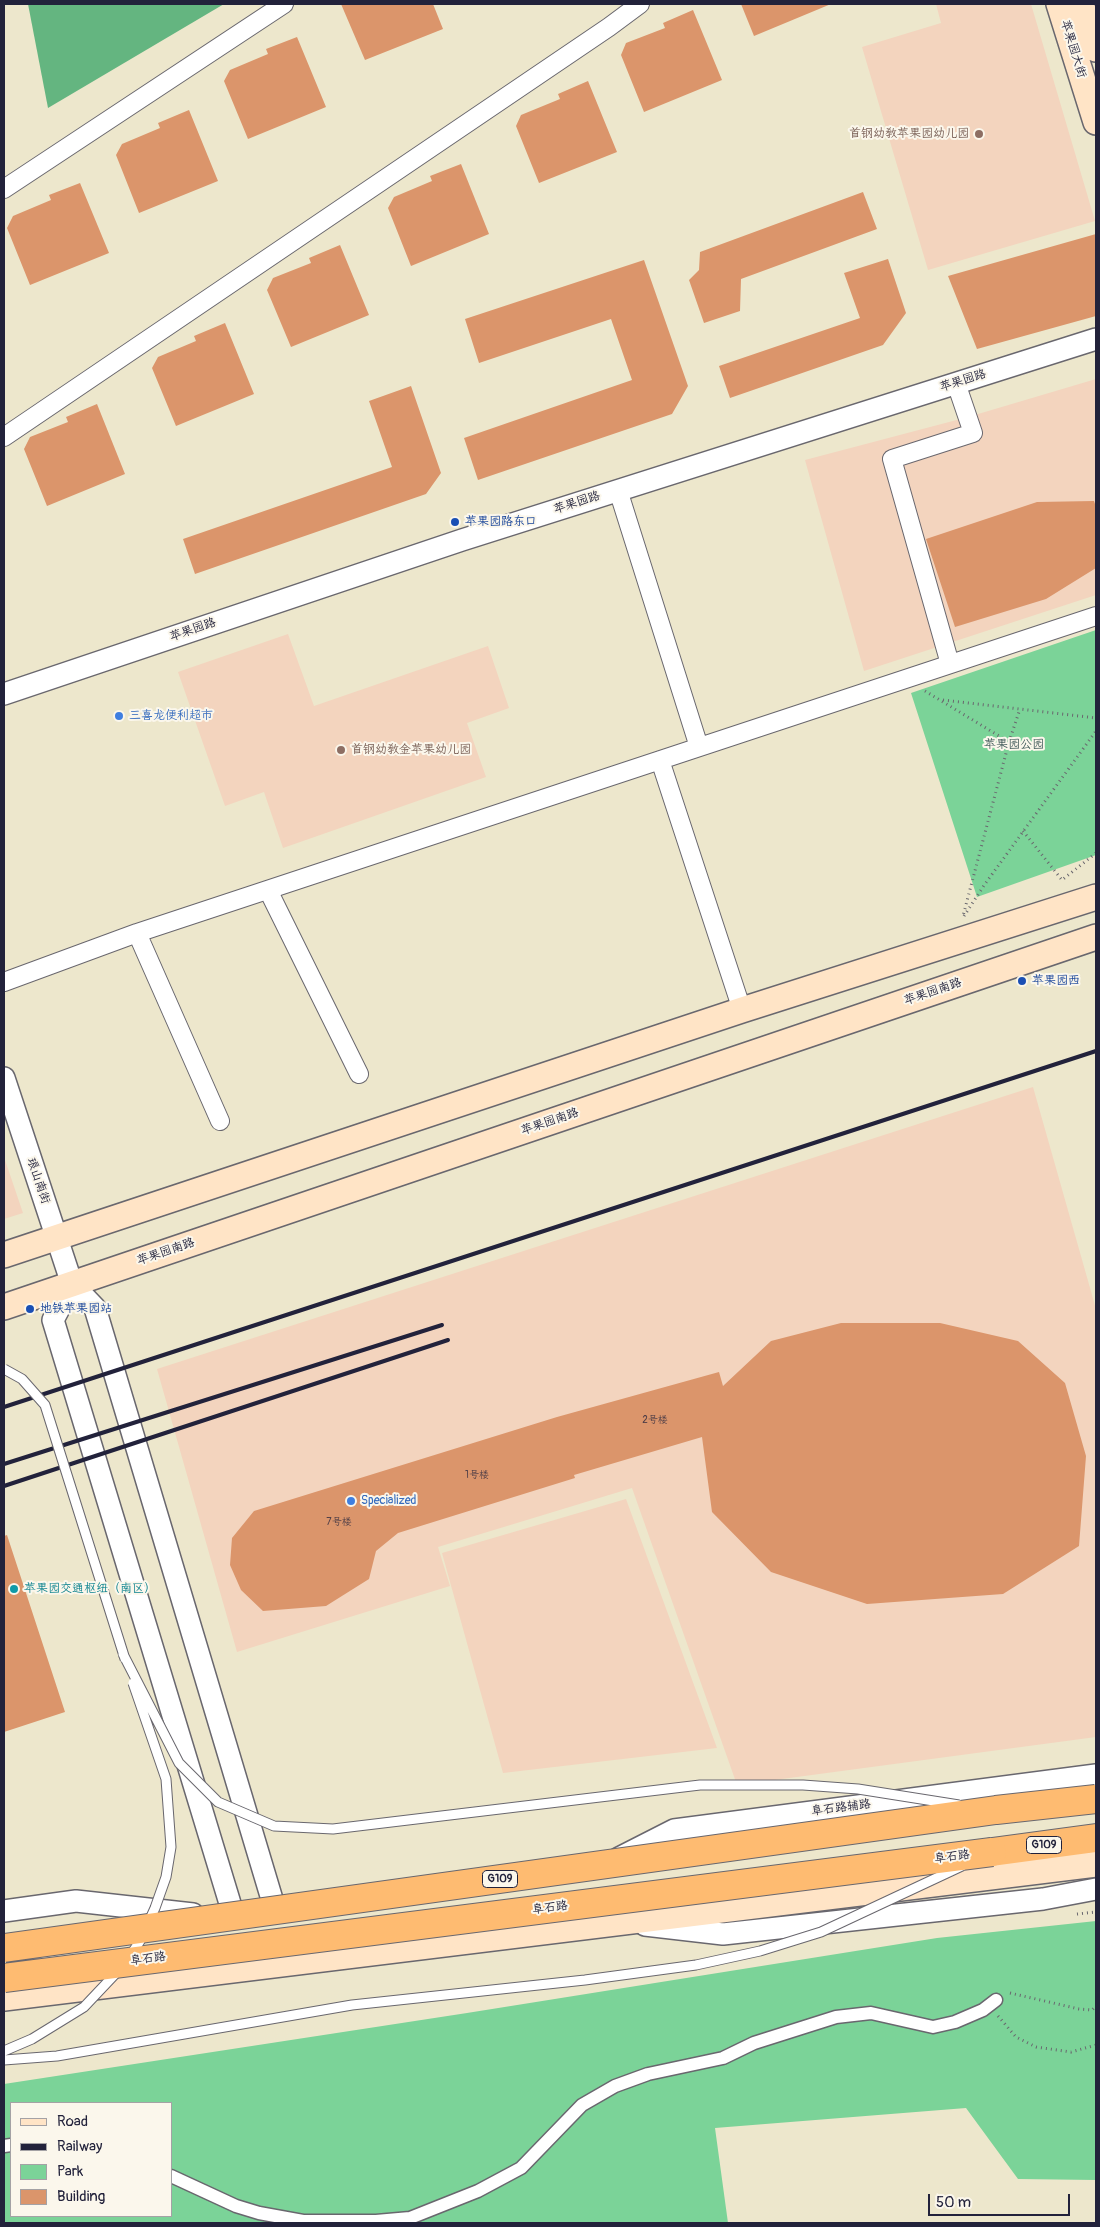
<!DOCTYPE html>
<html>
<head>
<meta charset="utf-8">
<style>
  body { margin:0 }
  #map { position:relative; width:1100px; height:2227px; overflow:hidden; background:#ede7cc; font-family:Pangolin,sans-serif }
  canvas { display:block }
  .frame { position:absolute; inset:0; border:5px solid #22223b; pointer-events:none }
  .legend { position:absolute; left:10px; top:2102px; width:162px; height:115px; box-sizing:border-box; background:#fbf7ec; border:1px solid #a4a2a5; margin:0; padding:6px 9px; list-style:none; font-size:15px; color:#22223b }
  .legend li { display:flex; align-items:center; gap:10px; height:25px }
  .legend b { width:25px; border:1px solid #a4a2a5 }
  .scale { position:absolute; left:928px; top:2194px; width:142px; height:22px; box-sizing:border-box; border:2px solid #22223b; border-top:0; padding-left:6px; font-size:15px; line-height:18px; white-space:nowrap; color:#22223b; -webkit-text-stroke:4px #fbf7ec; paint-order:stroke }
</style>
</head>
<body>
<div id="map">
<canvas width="1100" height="2227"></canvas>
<div class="frame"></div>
<ul class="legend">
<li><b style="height:6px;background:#ffe4c6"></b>Road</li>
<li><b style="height:6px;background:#22223b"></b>Railway</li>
<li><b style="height:14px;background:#7bd398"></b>Park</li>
<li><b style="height:14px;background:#db956b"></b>Building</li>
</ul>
<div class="scale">50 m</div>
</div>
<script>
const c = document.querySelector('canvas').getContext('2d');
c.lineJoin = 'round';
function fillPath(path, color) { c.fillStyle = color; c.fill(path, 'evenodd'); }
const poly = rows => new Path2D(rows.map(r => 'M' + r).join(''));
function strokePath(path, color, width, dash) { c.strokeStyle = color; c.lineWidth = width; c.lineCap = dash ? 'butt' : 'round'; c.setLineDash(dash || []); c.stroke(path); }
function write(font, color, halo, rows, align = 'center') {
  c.font = font + ' Pangolin,"LXGW WenKai TC",sans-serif'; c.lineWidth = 4; c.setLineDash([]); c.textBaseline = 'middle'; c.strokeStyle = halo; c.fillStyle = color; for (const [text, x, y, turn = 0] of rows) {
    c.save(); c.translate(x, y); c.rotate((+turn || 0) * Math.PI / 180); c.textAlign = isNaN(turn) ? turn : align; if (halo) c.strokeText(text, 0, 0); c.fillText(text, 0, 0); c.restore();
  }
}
fillPath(poly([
  [936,4,1031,4,1095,221,928,270,862,47,941,23],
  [1096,379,1096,595,864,671,805,460,968,417],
  [288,634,314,706,488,646,509,708,467,723,486,777,283,848,264,792,225,806,178,672],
  [1033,1087,1096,1309,1096,1737,737,1785,632,1488,438,1547,450,1586,237,1652,157,1369],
  [4,1157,23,1213,4,1219],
  [626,1499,717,1748,503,1773,442,1553]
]), '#f3d4be');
fillPath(poly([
  [1096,630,1096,855,977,897,911,693],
  [1096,1921,1096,2180,1018,2179,966,2108,715,2128,728,2223,4,2223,4,2084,467,2013,937,1938],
  [11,2103,171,2103,171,2216,11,2216]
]), '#7bd398');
fillPath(poly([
  [28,4,224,4,48,108]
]), '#64b580');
fillPath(poly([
  [341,4,433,4,443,29,365,60],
  [741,4,831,4,754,36],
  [693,10,722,80,644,112,621,55,626,43,665,28,663,23],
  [297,37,326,107,248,139,224,81,230,70,268,54,266,49],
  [588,81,617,152,539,183,516,126,521,115,560,99,558,94],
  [189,110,218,181,139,213,116,155,122,144,160,128,158,123],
  [461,164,489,234,411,266,388,208,394,197,432,181,430,176],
  [80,183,109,253,30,285,7,228,13,216,51,200,49,195],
  [863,192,877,229,741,279,740,311,704,323,689,280,699,270,700,252],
  [1096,234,1096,316,977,349,948,276],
  [340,245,369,315,291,347,267,290,273,278,311,263,309,258],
  [888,259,906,313,883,345,730,398,719,366,860,318,844,273],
  [644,260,688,386,672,414,478,480,464,438,632,380,611,319,479,363,465,319],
  [225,323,254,394,176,426,152,368,158,357,196,341,194,336],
  [411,386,441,473,426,494,195,574,183,539,392,467,369,401],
  [97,404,125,474,47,506,24,449,30,437,68,422,66,417],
  [1094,501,1096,507,1096,568,1046,599,955,627,926,539,1037,502],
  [841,1323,940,1323,1018,1341,1065,1383,1086,1456,1079,1546,1003,1594,867,1604,771,1572,712,1512,702,1437,574,1475,575,1478,398,1533,376,1551,369,1579,326,1606,263,1611,241,1590,230,1565,232,1538,254,1511,557,1417,719,1372,723,1386,771,1341],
  [7,1535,65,1712,4,1732,4,1536]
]), '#db956b');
const pedestrian = poly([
  [4,2146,11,2145],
  [171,2176,236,2206,259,2213,303,2221,376,2221,410,2218,478,2191,521,2168,582,2105,615,2086,648,2074,723,2058,754,2043,836,2017,871,2013,933,2027,955,2022,983,2010,996,2000]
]);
const minor = poly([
  [4,189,284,4],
  [4,437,609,27,640,4],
  [618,490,699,747],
  [950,664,892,459,973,433,956,383],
  [660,760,742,1010],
  [268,890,359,1074],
  [137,933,220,1121],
  [4,982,137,933,1096,616]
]);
const tertiary = poly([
  [4,694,462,540,1096,339],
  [4,1078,72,1284,95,1308,274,1906],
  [72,1284,53,1320,232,1910],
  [619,1858,674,1830,1096,1775],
  [4,1911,76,1901,193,1914],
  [645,1925,723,1934,1043,1899,1096,1889]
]);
const secondary = poly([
  [1059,4,1096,122],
  [1081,4,1096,49],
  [4,1255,742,1010,1096,897],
  [4,1307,1096,937],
  [4,1998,1096,1864]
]);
const trunk = poly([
  [992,1852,1096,1838]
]);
strokePath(pedestrian, '#69676e', 15);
strokePath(minor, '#69676e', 20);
strokePath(tertiary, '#69676e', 24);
strokePath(secondary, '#69676e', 28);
strokePath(trunk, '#69676e', 30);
strokePath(poly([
  [925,691,1009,742,963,916],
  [943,700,1096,718],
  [1009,742,1020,709],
  [1023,831,1062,880,1096,853],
  [964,916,985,884,1096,731],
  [1077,1914,1096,1912],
  [1010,1993,1079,2009,1092,2010,1096,2006],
  [998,2016,1016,2037,1036,2047,1071,2052,1096,2045]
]), '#69676e', 3, [1, 4]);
strokePath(pedestrian, '#fff', 12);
strokePath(minor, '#fff', 18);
strokePath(tertiary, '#fff', 21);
strokePath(secondary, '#ffe4c6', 25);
strokePath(trunk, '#febb71', 28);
strokePath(poly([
  [4,1407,1096,1051],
  [4,1464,442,1325],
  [4,1486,448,1340]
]), '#22223b', 4);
const serviceBridge = poly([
  [4,1369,22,1379,45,1405,125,1659],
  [123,1654,179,1763,218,1802,274,1826,333,1829,700,1785,803,1785,858,1789,959,1805],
  [130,1956,140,1941,155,1908,166,1877,171,1847,166,1779,133,1683],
  [4,2051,32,2039,84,2007,119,1970],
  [4,2060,57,2056,352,2005,585,1980,696,1965,760,1951,821,1932,962,1866]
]);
const trunkBridge = poly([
  [4,1948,996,1810,1096,1799],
  [4,1978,992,1852]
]);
strokePath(serviceBridge, '#69676e', 11, []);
strokePath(trunkBridge, '#69676e', 30, []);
strokePath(serviceBridge, '#fff', 9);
strokePath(trunkBridge, '#febb71', 28);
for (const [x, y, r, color] of [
  [979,134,5,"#8d6e63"],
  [455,522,5,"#1a4fb4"],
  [119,716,5,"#3f7fe0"],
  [341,750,5,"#8d6e63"],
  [1022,981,5,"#1a4fb4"],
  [30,1309,5,"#1a4fb4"],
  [351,1501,5,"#3f7fe0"],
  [14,1589,5,"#0f9aa8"]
]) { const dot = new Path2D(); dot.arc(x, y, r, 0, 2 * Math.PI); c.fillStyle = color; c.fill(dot); strokePath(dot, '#fbf7ec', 2); }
write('10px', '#503f47', null, [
  ["2号楼",655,1420],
  ["1号楼",477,1475],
  ["7号楼",339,1522]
]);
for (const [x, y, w] of [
  [1044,1845,35],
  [500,1879,35]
]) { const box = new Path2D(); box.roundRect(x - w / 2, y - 8.5, w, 17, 4); c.fillStyle = '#fbf7ec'; c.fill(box); strokePath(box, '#22223b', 1); }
write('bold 11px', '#22223b', null, [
  ["G109",1044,1845],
  ["G109",500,1879]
]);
write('12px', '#22223b', '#fbf7ec', [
  ["苹果园大街",1073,49,73],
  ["苹果园路",963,381,-17],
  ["苹果园路",577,503,-18],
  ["苹果园路",193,630,-19],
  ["苹果园南路",933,992,-19],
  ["苹果园南路",550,1122,-19],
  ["琅山南街",38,1181,71],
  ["苹果园南路",166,1252,-19],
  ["阜石路辅路",841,1808,-7],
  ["阜石路",952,1857,-7],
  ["阜石路",550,1908,-7],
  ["阜石路",148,1959,-7]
]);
write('12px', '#785e54', '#fbf7ec', [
  ["首钢幼教苹果园幼儿园",969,134],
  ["首钢幼教金苹果幼儿园",351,750,"left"]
], 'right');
write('12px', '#164399', '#fbf7ec', [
  ["苹果园路东口",465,522],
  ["苹果园西",1032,981],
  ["地铁苹果园站",40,1309]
], 'left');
write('12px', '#366cbe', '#fbf7ec', [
  ["三喜龙便利超市",129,716],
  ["Specialized",361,1501]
], 'left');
write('12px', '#3d5757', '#fbf7ec', [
  ["苹果园公园",1014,745]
]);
write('12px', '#0d838f', '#fbf7ec', [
  ["苹果园交通枢纽（南区）",24,1589]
], 'left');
</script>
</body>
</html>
